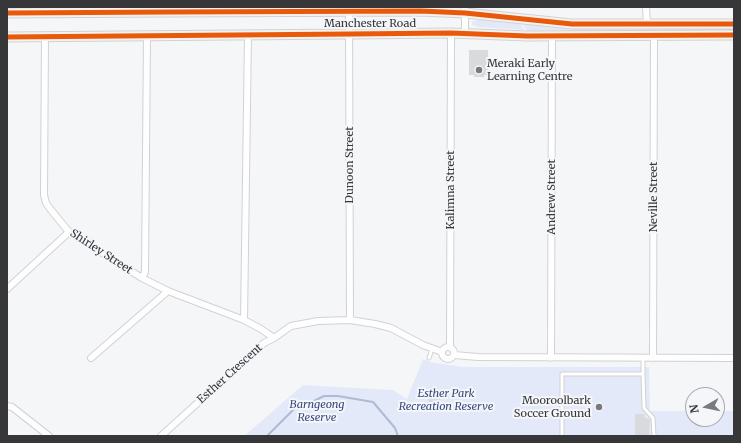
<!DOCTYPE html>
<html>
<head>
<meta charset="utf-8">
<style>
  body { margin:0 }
  #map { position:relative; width:741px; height:443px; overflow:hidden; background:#f5f6f8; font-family:Merriweather,serif }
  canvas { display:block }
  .frame { position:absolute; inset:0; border:8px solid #373739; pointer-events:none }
  .north { position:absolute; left:685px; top:387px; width:40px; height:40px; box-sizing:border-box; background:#f4f6f9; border:1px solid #a8aaac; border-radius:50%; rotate:261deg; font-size:11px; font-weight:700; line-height:16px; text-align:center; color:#373739 }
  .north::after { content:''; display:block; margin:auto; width:14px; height:18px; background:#7a7a7c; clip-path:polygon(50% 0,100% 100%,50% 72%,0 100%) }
</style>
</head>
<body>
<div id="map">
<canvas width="741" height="443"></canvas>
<div class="frame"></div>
<div class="north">N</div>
</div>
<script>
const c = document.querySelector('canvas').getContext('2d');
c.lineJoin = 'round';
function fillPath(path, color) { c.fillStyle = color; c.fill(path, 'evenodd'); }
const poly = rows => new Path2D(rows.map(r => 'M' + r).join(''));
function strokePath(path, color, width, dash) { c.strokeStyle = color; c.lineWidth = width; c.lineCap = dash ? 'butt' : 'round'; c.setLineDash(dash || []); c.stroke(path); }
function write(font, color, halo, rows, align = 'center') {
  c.font = font + ' Merriweather,serif'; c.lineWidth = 4; c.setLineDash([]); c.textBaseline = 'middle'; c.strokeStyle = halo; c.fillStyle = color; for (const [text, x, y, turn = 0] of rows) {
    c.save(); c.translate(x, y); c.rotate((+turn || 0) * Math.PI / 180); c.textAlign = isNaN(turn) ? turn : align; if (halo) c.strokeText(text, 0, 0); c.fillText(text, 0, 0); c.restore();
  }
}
fillPath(poly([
  [482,19,520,23,525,30,478,27,472,25,472,22,474,21,477,20],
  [522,23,689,28,719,30,719,32,551,32,527,31],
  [423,359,430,362,463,367,649,367,650,411,693,411,693,419,717,419,717,411,734,411,734,436,244,436,303,385,393,390,407,399]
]), '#e3e9f9');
strokePath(poly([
  [267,436,298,405,312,402,324,396,338,396,373,402,395,428,398,436]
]), '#afbad7', 2);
fillPath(poly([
  [469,50,488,50,488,75,484,75,484,77,474,77,474,75,469,75],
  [429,387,437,387,437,394,440,395,440,412,428,412],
  [635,414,644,414,645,418,650,419,649,436,635,436]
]), '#d9dadb');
const service = poly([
  [429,358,432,349],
  [643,374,644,408,653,418,654,436],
  [562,436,562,374,643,374,643,358]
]);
const minor = poly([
  [465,7,465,33],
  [646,7,647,25],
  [349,11,350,320],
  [45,36,44,195,46,203,51,210,69,232,142,278,168,291,244,320,261,329,274,338],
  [142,278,145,272,147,35],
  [7,289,69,232],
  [244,320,248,34],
  [450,347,451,33],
  '442 353a6 6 0 1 1 12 0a6 6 0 1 1-12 0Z',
  [454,355,478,357,734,358],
  [91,358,168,291],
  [551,358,552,35],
  [653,358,654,35],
  [7,406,12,407,49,436],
  [161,436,264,343,274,338,291,326,318,321,350,320,375,324,391,328,423,345,442,352]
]);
const secondary = poly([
  [7,13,168,12,421,11,465,13,572,24,734,24],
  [7,37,350,34,451,33,527,36,734,35]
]);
strokePath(service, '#d2d2d4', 5);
strokePath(minor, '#d2d2d4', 8);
strokePath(secondary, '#d2d2d4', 11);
strokePath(service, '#fefefe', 3);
strokePath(minor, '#fefefe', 6);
strokePath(secondary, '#f6f3ef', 9);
strokePath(poly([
  [7,13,168,12,421,11,465,13,572,24,734,24],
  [7,37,350,34,451,33,527,36,734,35]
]), '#e8590c', 5);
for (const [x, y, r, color] of [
  [479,70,4,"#7a7a7c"],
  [599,407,4,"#7a7a7c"]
]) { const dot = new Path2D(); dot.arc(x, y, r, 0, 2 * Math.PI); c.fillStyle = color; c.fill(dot); strokePath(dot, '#f4f6f9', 1.5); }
write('11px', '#373739', '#f4f6f9', [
  ["Manchester Road",370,24],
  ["Dunoon Street",350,165,-90],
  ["Kalimna Street",451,190,-90],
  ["Andrew Street",552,197,-90],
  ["Neville Street",654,197,-90],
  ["Shirley Street",101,252,33],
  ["Esther Crescent",230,374,-42]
]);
write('11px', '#373739', '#f4f6f9', [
  ["Meraki Early",487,64],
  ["Learning Centre",487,77],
  ["Mooroolbark",591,401,"right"],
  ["Soccer Ground",591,414,"right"]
], 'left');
write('italic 11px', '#38497f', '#f4f6f9', [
  ["Esther Park",446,394],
  ["Recreation Reserve",446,407],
  ["Barngeong",317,405],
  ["Reserve",317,418]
]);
</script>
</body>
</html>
